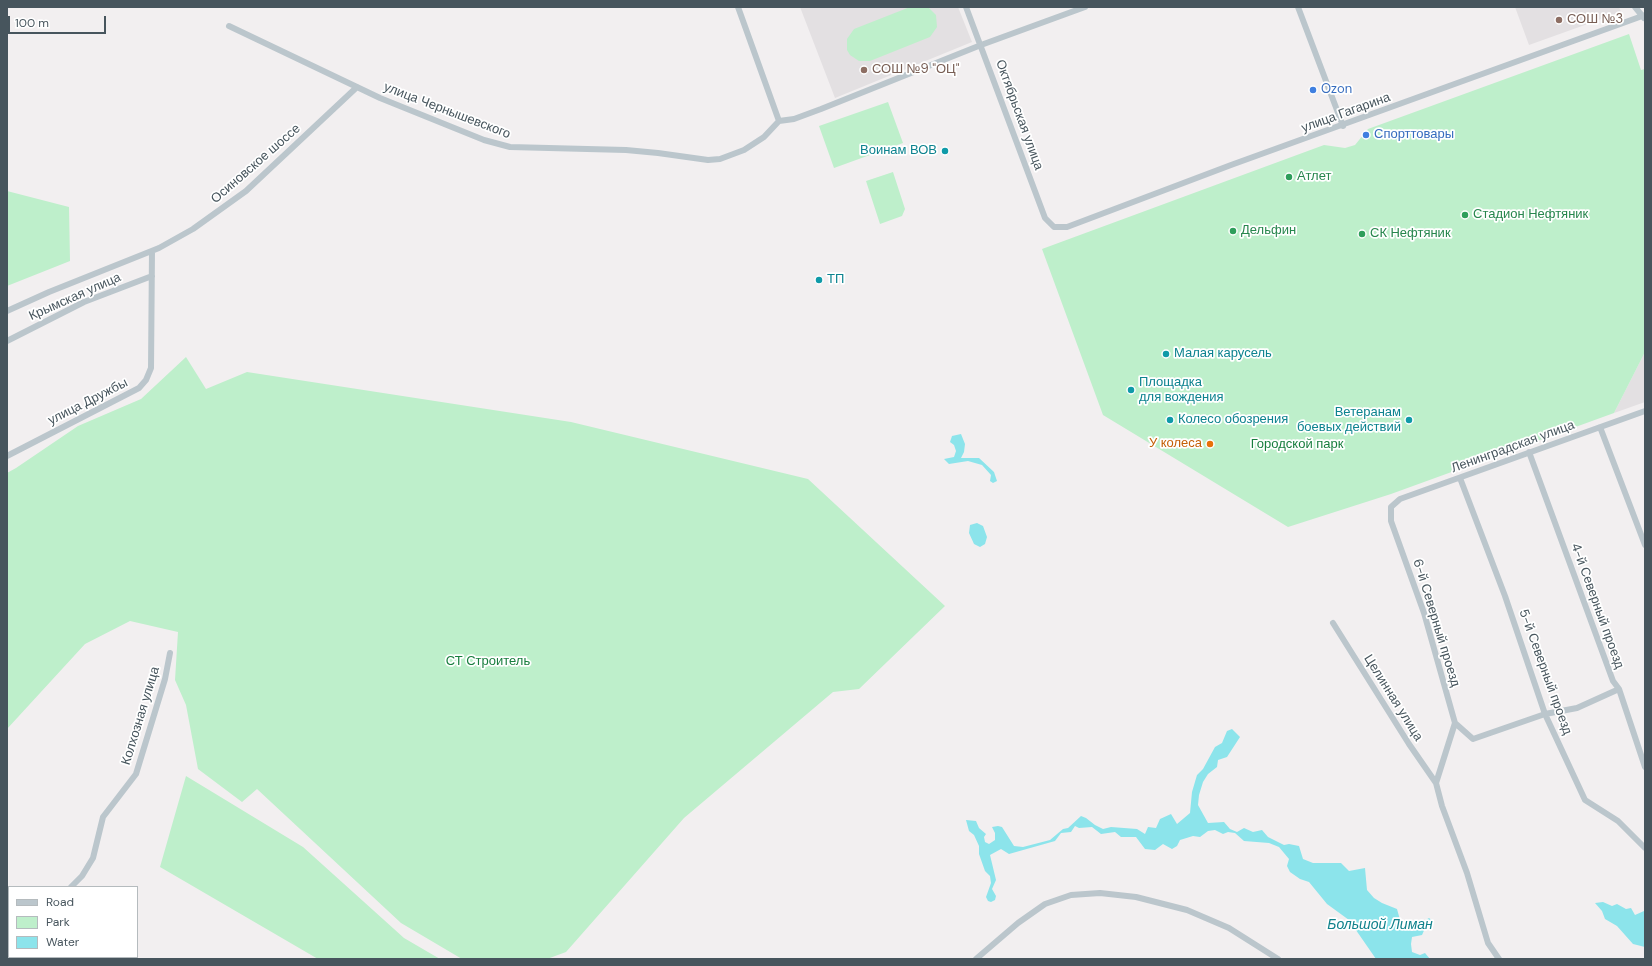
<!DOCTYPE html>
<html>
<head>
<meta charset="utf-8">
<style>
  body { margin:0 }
  #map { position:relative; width:1652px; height:966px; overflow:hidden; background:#f2eff0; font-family:"DM Sans",sans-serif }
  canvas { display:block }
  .frame { position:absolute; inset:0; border:8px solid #47555d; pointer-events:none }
  .legend { position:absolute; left:8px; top:886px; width:130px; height:72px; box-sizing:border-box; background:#fff; border:1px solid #b5bbbe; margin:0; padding:5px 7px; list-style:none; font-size:12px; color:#47555d }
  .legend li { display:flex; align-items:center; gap:8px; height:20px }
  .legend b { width:20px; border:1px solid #b5bbbe }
  .scale { position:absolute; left:8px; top:16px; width:98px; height:18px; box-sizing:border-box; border:2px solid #47555d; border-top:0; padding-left:5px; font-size:12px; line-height:14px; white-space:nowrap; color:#47555d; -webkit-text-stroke:3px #fff; paint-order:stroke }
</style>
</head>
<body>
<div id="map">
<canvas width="1652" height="966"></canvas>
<div class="frame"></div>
<ul class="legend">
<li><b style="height:5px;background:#bbc6cc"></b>Road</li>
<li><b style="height:11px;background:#beefcb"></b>Park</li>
<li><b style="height:11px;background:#8ce4eb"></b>Water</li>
</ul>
<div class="scale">100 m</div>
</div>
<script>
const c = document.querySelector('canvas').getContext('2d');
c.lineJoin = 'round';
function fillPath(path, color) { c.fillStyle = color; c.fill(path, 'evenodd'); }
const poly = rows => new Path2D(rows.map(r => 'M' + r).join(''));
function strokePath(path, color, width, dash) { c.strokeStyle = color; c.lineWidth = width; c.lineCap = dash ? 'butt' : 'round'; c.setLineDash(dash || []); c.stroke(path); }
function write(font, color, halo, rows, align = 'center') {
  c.font = font + ' "DM Sans",sans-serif'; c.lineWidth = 3.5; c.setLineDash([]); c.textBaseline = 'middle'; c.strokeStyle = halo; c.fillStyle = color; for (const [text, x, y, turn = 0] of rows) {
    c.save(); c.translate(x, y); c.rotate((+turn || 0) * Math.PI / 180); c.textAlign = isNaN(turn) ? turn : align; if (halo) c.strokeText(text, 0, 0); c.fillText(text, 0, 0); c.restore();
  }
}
fillPath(poly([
  [800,7,958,7,972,42,835,98],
  [1515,7,1619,7,1621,12,1529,45],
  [1645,352,1645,402,1614,413]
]), '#e3e0e2');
fillPath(poly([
  [910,7,928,7,936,15,937,27,930,37,870,61,859,61,850,55,847,50,847,39,854,29],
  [1629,34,1641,70,1645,69,1645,352,1614,413,1391,494,1288,527,1103,415,1042,249,1324,145,1345,148,1355,145,1368,129],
  [888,102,903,143,834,168,819,126],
  [893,172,905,209,902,216,880,224,866,181],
  [7,191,69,207,70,261,7,286],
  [186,357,206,389,247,372,571,422,808,479,945,606,859,689,833,692,684,818,566,952,547,959,462,959,401,923,257,789,242,802,198,769,186,705,175,680,178,632,130,621,85,644,7,729,7,473,16,468,78,426,141,399],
  [186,776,303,847,404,938,440,959,318,959,160,867]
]), '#beefcb');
fillPath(poly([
  [961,434,965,444,964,452,961,458,979,458,994,472,997,481,993,483,990,481,991,475,982,465,968,461,949,464,944,459,954,457,956,451,954,445,950,442,952,436],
  [977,523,983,526,987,537,985,544,980,547,974,544,969,533,970,525],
  [1232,729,1240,737,1227,757,1218,760,1217,767,1208,774,1203,782,1199,795,1198,805,1208,823,1224,822,1230,829,1237,832,1244,828,1253,832,1262,830,1268,837,1284,845,1289,844,1299,846,1303,859,1313,863,1341,863,1349,871,1365,868,1367,890,1374,898,1382,903,1397,909,1402,927,1412,931,1420,928,1424,921,1429,918,1433,921,1427,924,1422,935,1412,937,1411,944,1412,952,1420,955,1425,953,1430,959,1376,959,1349,920,1327,904,1309,882,1300,879,1290,872,1287,866,1289,859,1279,847,1269,843,1244,841,1235,833,1228,832,1223,834,1215,830,1208,831,1200,837,1193,836,1180,840,1177,846,1172,849,1163,844,1155,850,1145,849,1136,837,1121,837,1115,832,1101,834,1092,827,1079,828,1075,826,1071,832,1061,833,1055,841,1009,854,1001,849,990,855,996,880,992,889,996,896,995,900,991,902,988,901,986,897,991,883,990,876,985,871,979,854,979,846,974,835,969,831,966,820,976,821,979,828,986,834,984,837,985,842,989,844,995,840,995,833,992,827,998,826,1002,827,1014,846,1023,847,1050,840,1063,829,1068,828,1081,816,1086,818,1095,825,1103,829,1111,827,1137,829,1145,834,1148,827,1156,828,1160,819,1171,814,1177,824,1190,813,1192,792,1197,775,1203,769,1215,747,1222,743,1227,731],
  [1603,902,1612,906,1617,904,1626,909,1631,908,1635,915,1644,911,1645,947,1633,944,1617,926,1605,919,1602,911,1595,903]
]), '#8ce4eb');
strokePath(poly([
  [738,7,779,121],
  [966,7,1045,218,1054,227,1067,227,1231,165,1645,15],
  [1298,7,1343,126],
  [1635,7,1644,18],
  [229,26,380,98,484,140,510,147,626,150,658,153,708,160,720,159,744,150,764,137,779,121],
  [779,121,794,119,821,109,981,45,1085,7],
  [7,311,49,292,159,248,193,229,246,191,357,87],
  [7,341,84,302,152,276],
  [1600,427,1645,545],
  [1529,452,1613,681,1619,689,1645,767],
  [7,456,139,388,146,380,151,368,152,251],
  [1460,478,1505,596,1545,714,1585,800,1618,821,1645,848],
  [1333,623,1409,744,1436,783],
  [1619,689,1577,708,1545,714,1473,739,1455,723,1424,613,1391,521,1391,507,1400,499,1645,411],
  [1455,723,1436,783,1442,806,1467,873,1488,943,1499,959],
  [71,887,82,876,93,858,103,817,136,774,165,679,170,653],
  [7,932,9,930],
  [976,959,1018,923,1045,904,1071,895,1100,893,1136,897,1187,910,1229,928,1278,959]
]), '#bbc6cc', 6);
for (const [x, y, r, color] of [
  [1559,20,4,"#8d6e63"],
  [864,70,4,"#8d6e63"],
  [1313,90,4,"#3f7fe0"],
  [1366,135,4,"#3f7fe0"],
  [945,151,4,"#0f9aa8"],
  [1289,177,4,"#2e9e5b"],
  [1465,215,4,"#2e9e5b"],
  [1233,231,4,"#2e9e5b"],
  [1362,234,4,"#2e9e5b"],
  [819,280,4,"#0f9aa8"],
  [1166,354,4,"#0f9aa8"],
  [1131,390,4,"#0f9aa8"],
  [1170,420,4,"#0f9aa8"],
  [1409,420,4,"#0f9aa8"],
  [1210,444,4,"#e8710a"]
]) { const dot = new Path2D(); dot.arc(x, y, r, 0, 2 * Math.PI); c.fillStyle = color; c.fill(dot); strokePath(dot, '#fff', 1.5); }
write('13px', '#785e54', '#fff', [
  ["СОШ №3",1567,20],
  ["СОШ №9 \"ОЦ\"",872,70]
], 'left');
write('13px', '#366cbe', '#fff', [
  ["Ozon",1321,90],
  ["Спорттовары",1374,135]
], 'left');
write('13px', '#47555d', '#fff', [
  ["улица Чернышевского",447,111,21],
  ["улица Гагарина",1346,113,-20],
  ["Октябрьская улица",1019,115,70],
  ["Осиновское шоссе",256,164,-41],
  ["Крымская улица",75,297,-24],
  ["улица Дружбы",88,402,-27],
  ["Ленинградская улица",1513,447,-20],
  ["4-й Северный проезд",1597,606,70],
  ["6-й Северный проезд",1436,623,73],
  ["5-й Северный проезд",1545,672,70],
  ["Целинная улица",1393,698,58],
  ["Колхозная улица",141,716,-73]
]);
write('13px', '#0d838f', '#fff', [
  ["Воинам ВОВ",937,151,"right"],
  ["ТП",827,280],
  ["Малая карусель",1174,354],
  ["Площадка",1139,383],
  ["для вождения",1139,398],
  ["Ветеранам",1401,413,"right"],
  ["боевых действий",1401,428,"right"],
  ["Колесо обозрения",1178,420]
], 'left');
write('13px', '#27864d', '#fff', [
  ["Атлет",1297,177],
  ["Стадион Нефтяник",1473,215],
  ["Дельфин",1241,231],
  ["СК Нефтяник",1370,234]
], 'left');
write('13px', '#c56008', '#fff', [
  ["У колеса",1202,444]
], 'right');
write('13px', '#187e3e', '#fff', [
  ["Городской парк",1297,445],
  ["СТ Строитель",488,662]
]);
write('italic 14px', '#0f818b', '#fff', [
  ["Большой Лиман",1380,925]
]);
</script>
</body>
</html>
